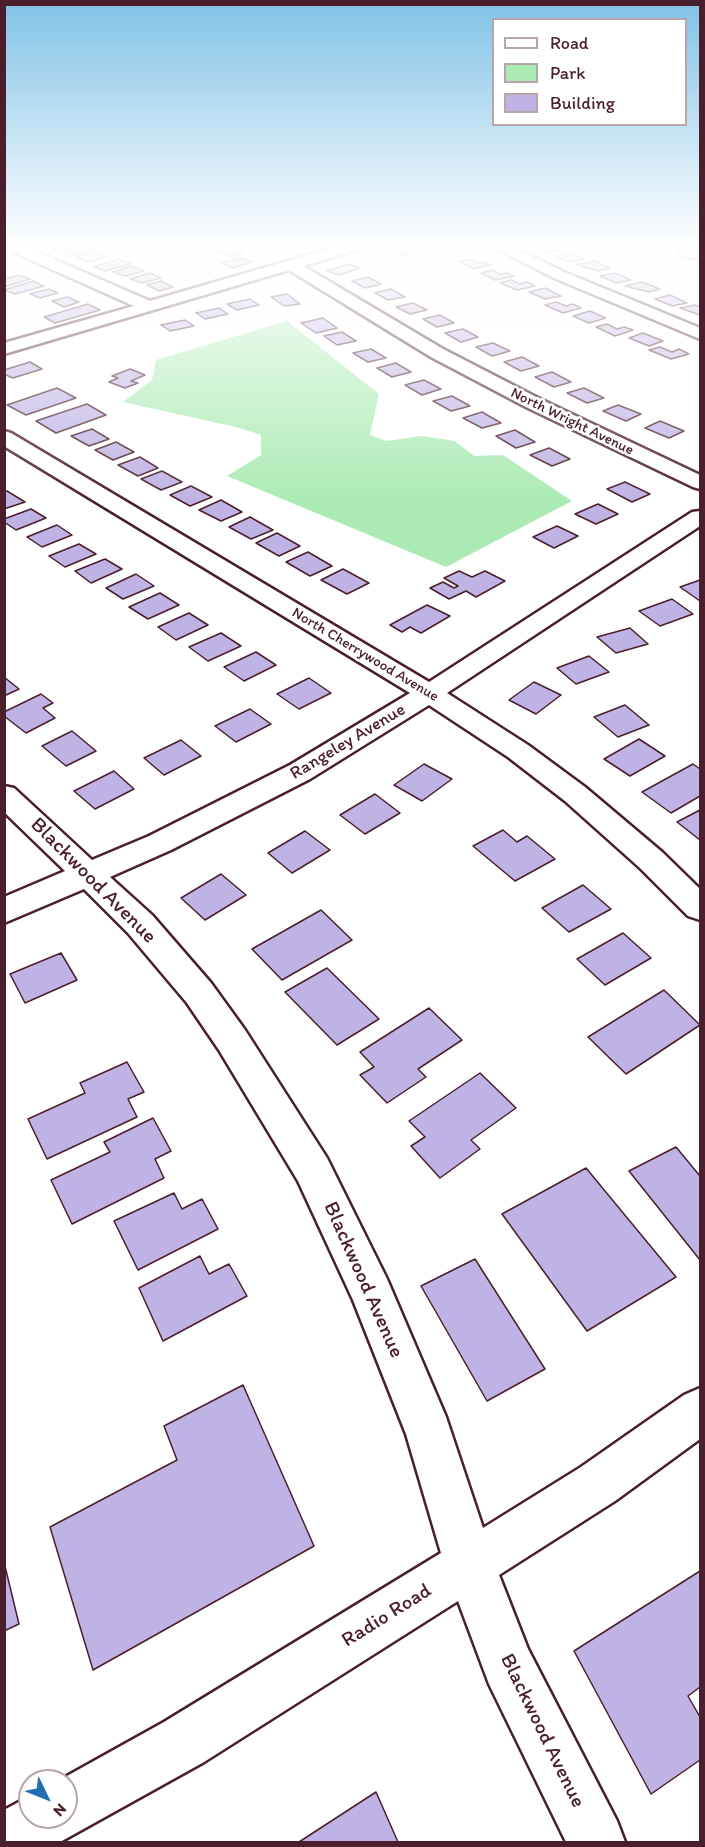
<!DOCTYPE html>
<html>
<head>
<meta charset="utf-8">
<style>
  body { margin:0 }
  #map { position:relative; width:705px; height:1847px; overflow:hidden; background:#fff; font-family:Itim,sans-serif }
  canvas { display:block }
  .frame { position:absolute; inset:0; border:6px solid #4a1f2b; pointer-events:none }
  .legend { position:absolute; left:492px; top:18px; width:195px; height:108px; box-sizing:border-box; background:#fff; border:2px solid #b7a5aa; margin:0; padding:8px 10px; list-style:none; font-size:18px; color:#4a1f2b }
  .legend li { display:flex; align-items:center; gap:12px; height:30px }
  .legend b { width:30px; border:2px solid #b7a5aa }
  .north { position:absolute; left:18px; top:1769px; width:60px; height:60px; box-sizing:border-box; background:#fff; border:2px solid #b7a5aa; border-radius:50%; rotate:133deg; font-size:16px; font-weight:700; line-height:24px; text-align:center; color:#4a1f2b }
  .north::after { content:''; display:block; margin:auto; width:21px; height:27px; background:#1f6fb2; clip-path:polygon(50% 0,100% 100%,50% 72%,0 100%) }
</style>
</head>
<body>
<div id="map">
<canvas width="705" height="1847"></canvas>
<div class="frame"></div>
<ul class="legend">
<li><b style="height:8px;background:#fff"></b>Road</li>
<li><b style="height:16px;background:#abebb3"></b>Park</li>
<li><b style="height:16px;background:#beb3e4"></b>Building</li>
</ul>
<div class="north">N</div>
</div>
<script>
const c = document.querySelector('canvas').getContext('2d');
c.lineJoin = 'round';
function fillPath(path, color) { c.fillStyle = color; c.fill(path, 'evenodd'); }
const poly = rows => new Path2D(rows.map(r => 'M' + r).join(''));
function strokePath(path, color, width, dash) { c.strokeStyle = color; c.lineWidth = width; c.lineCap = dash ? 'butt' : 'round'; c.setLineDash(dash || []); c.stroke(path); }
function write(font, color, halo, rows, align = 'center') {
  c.font = font + ' Itim,sans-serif'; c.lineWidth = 5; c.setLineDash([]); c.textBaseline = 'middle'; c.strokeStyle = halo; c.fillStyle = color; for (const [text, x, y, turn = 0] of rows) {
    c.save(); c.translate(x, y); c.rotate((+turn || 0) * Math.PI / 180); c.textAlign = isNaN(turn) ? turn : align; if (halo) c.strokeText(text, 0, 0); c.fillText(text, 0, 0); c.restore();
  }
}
fillPath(poly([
  [287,321,379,394,370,435,386,441,421,436,455,441,474,456,503,455,572,501,446,567,227,476,261,455,261,435,236,427,123,402,152,380,156,360]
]), '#abebb3');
const building = poly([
  [59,244,80,244,82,245,57,251,46,247,59,244],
  [549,244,563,250,548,253,534,247,549,244],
  [673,244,684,248,670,251,654,245,673,244],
  [86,245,97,249,71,256,61,252,86,245],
  [406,246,419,250,403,255,390,251,406,246],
  [230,247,245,253,231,257,216,251,230,247],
  [689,250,700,255,700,257,691,260,675,253,689,250],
  [96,252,107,256,88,262,77,257,96,252],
  [570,252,584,259,570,262,555,256,570,252],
  [240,258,252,262,233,268,222,263,240,258],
  [119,259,131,264,105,271,94,267,119,259],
  [470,259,478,263,484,262,491,265,473,269,459,261,470,259],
  [595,261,610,268,599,271,577,265,595,261],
  [349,264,360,268,339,275,327,271,349,264],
  [132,266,144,271,125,276,113,272,132,266],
  [492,270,500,274,507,273,514,276,495,280,481,273,492,270],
  [150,273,161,278,142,283,130,279,150,273],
  [615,273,631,280,616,283,600,276,615,273],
  [19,275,30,279,4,287,4,279,19,275],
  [368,277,381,284,365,288,352,281,368,277],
  [511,280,520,284,527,282,535,286,517,290,500,283,511,280],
  [33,281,44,286,15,294,4,290,33,281],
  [161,281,173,287,159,291,147,285,161,281],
  [642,282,660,289,649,292,625,286,642,282],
  [545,288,561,296,545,299,529,292,545,288],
  [49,289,58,293,40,298,30,294,49,289],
  [391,289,405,297,388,300,375,293,391,289],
  [287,294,300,304,284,306,271,297,287,294],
  [670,295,687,303,672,306,655,299,670,295],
  [67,297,79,302,64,307,52,301,67,297],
  [250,299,259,305,237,310,227,304,250,299],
  [556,302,566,306,573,304,581,308,563,313,545,305,556,302],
  [413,303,427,310,410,314,396,307,413,303],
  [88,304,100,310,55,323,44,317,88,304],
  [695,305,700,307,700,315,680,308,695,305],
  [219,308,228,314,205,319,196,313,219,308],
  [590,311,606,318,589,323,573,316,590,311],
  [440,315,454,323,437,327,423,319,440,315],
  [323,318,337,328,316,333,301,323,323,318],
  [185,320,194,326,170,331,161,325,185,320],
  [607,324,617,329,624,327,633,330,615,336,596,327,607,324],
  [463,329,478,337,461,342,445,333,463,329],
  [342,332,356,341,337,345,324,336,342,332],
  [643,333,663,341,649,346,629,338,643,333],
  [493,343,510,351,492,356,476,347,493,343],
  [660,347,672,352,679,349,689,354,671,359,649,350,660,347],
  [371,349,386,358,368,362,353,353,371,349],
  [522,357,539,366,521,371,504,362,522,357],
  [30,362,42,369,13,378,4,374,4,370,30,362],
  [396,363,411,372,392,377,377,368,396,363],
  [130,369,145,375,131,381,138,383,125,388,109,382,118,378,112,376,130,369],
  [552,372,571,382,554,387,535,377,552,372],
  [424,380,441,389,422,395,405,385,424,380],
  [57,388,76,398,26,415,7,405,57,388],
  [584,388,604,398,587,403,567,393,584,388],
  [452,396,470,406,451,411,433,401,452,396],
  [87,404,106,415,56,433,36,421,87,404],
  [618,405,641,414,626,421,603,411,618,405],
  [482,412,501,423,482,428,463,418,482,412],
  [660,421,684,431,669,438,645,428,660,421],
  [92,429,109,439,89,446,71,436,92,429],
  [515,430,535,442,516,448,496,436,515,430],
  [116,442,134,452,113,460,95,450,116,442],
  [549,448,570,459,552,466,530,455,549,448],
  [140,457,158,468,138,476,118,465,140,457],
  [162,471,182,482,161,490,141,479,162,471],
  [625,482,650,494,632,502,607,489,625,482],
  [191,486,212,497,190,506,170,495,191,486],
  [7,491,25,502,4,509,4,492,7,491],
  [221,500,242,512,221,521,199,510,221,500],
  [598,504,618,514,596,524,575,514,598,504],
  [31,509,46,518,16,530,4,522,4,519,31,509],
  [250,517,273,530,251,539,229,527,250,517],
  [57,525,72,535,42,547,27,537,57,525],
  [557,526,578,536,554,548,533,537,557,526],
  [277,533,300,546,279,556,256,543,277,533],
  [79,544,96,554,65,567,49,556,79,544],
  [308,552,332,566,310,576,286,562,308,552],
  [105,559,122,569,91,583,75,571,105,559],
  [343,569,369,583,347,594,321,580,343,569],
  [459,571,472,577,485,571,505,581,476,597,466,591,449,599,430,588,443,582,454,588,458,586,444,578,459,571],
  [136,574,154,586,123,599,106,588,136,574],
  [700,580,700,601,680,587,700,580],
  [160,593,179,605,148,619,129,607,160,593],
  [672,599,693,614,660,626,639,611,672,599],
  [427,605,450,616,421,633,410,627,402,632,390,625,427,605],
  [189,613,208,625,176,640,158,627,189,613],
  [630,628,648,644,616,653,597,637,630,628],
  [221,633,241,646,208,661,189,647,221,633],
  [256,652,276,665,244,681,224,667,256,652],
  [589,656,609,672,576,684,557,668,589,656],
  [4,677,19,689,4,696,4,677],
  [309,678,331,693,299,709,277,694,309,678],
  [534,682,561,695,536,714,509,700,534,682],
  [41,694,53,703,43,708,55,718,26,733,4,716,4,712,41,694],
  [625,705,649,725,618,737,594,717,625,705],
  [250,709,271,724,236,742,215,726,250,709],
  [72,731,96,751,66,766,42,746,72,731],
  [639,739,665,756,630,776,604,759,639,739],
  [181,740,201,756,164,775,144,758,181,740],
  [424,764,452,779,422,801,394,785,424,764],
  [693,764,700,769,700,796,671,813,642,792,693,764],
  [114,771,134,789,95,809,74,791,114,771],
  [375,794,400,813,365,834,340,815,375,794],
  [700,810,700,840,677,822,700,810],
  [503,830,517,842,527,836,555,859,515,881,473,846,503,830],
  [305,831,330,850,292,873,268,853,305,831],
  [221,874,246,895,205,920,181,898,221,874],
  [583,885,611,909,569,932,542,908,583,885],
  [321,910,352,940,282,980,252,949,321,910],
  [623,933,651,958,605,985,577,959,623,933],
  [61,953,77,980,25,1003,10,974,61,953],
  [327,968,379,1019,337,1045,285,992,327,968],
  [664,990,700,1025,626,1074,588,1037,664,990],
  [429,1008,462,1040,418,1069,426,1077,387,1103,360,1075,374,1067,360,1052,429,1008],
  [127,1062,144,1092,128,1099,137,1117,47,1159,28,1119,85,1093,80,1083,127,1062],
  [480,1073,516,1108,471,1140,480,1149,440,1178,411,1146,425,1137,409,1121,480,1073],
  [153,1118,171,1151,155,1159,164,1178,72,1224,51,1180,110,1152,104,1142,153,1118],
  [676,1147,700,1176,700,1260,629,1171,676,1147],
  [586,1168,676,1277,587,1331,502,1214,586,1168],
  [174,1193,182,1209,202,1199,218,1229,138,1270,114,1221,174,1193],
  [200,1256,209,1274,229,1264,247,1296,163,1341,139,1288,200,1256],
  [475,1259,545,1369,487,1401,421,1286,475,1259],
  [243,1385,314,1546,93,1670,50,1527,177,1460,164,1426,243,1385],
  [4,1562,19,1624,4,1631,4,1562],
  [700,1571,700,1687,688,1696,700,1717,700,1760,651,1794,574,1651,700,1571],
  [376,1792,398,1842,299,1842,376,1792]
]);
fillPath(building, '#beb3e4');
strokePath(building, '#4a1f2b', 1.5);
const minor = poly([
  [4,244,19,244,150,301,346,244,368,244,366,247,303,266,443,349,540,399,700,475,700,489,693,487,526,407,431,357,289,270,4,354,4,343,134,306,4,248,4,244],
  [488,244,506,244,564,272,700,328,700,339,554,278,488,244],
  [4,431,11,433,429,682,692,512,700,511,700,526,447,693,528,745,585,787,662,852,700,889,700,920,688,916,640,868,565,801,508,757,429,705,310,779,171,850,110,877,152,915,211,983,245,1030,327,1158,387,1279,446,1417,483,1528,581,1467,684,1395,700,1388,700,1439,615,1501,499,1575,528,1649,617,1821,625,1842,566,1842,489,1684,458,1601,204,1762,60,1842,4,1842,4,1810,30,1796,30,1817,66,1817,66,1781,58,1781,164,1722,441,1553,406,1434,353,1300,298,1181,219,1050,187,1003,128,933,84,889,4,923,4,897,65,871,4,812,4,786,14,788,92,860,149,836,290,765,410,693,4,446,4,431]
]);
strokePath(minor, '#4a1f2b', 5);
fillPath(minor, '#fff');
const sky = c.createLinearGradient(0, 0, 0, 502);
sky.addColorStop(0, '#81c2e7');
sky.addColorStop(0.49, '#fff');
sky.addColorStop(1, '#ffffff00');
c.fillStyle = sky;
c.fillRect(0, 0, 705, 502);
write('15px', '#4a1f2b', '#fff', [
  ["North Wright Avenue",572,422,26],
  ["North Cherrywood Avenue",365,655,31]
]);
write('18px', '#4a1f2b', '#fff', [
  ["Rangeley Avenue",348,742,-31]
]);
write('21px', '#4a1f2b', '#fff', [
  ["Blackwood Avenue",93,881,45],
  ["Blackwood Avenue",363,1280,66],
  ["Radio Road",387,1616,-32],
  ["Blackwood Avenue",542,1731,64]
]);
</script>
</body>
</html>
